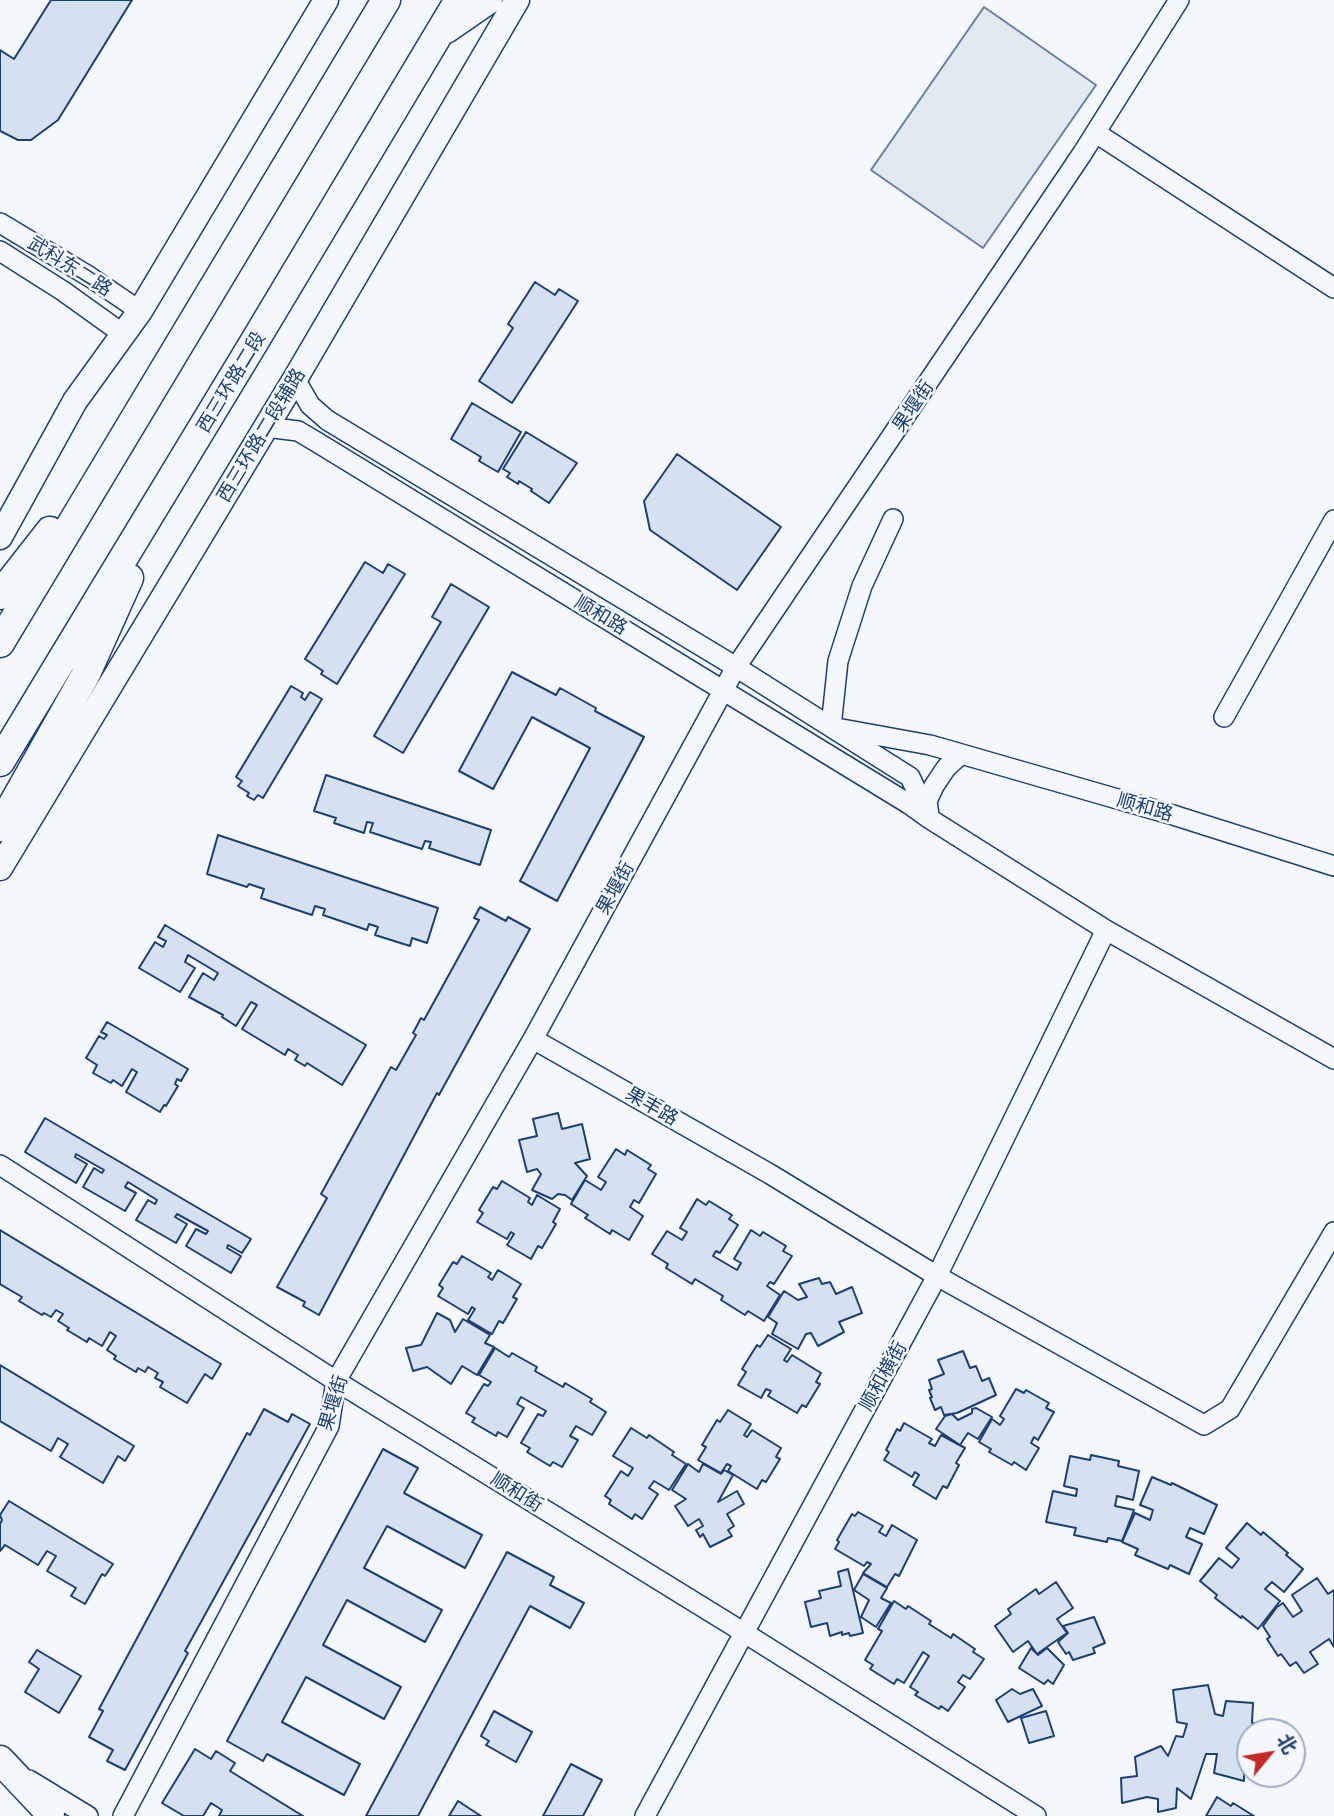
<!DOCTYPE html>
<html>
<head>
<meta charset="utf-8">
<style>
  body { margin:0 }
  #map { position:relative; width:1334px; height:1816px; overflow:hidden; background:#f4f7fb; font-family:Commissioner,"Noto Sans SC",sans-serif }
  canvas { display:block }
  .north { position:absolute; left:1236px; top:1718px; width:70px; height:70px; box-sizing:border-box; background:#f4f7fb; border:2px solid #9eadc5; border-radius:50%; rotate:60deg; font-size:19px; font-weight:700; line-height:28px; text-align:center; color:#1d3f73 }
  .north::after { content:''; display:block; margin:auto; width:24px; height:32px; background:#c62828; clip-path:polygon(50% 0,100% 100%,50% 72%,0 100%) }
</style>
</head>
<body>
<div id="map">
<canvas width="1334" height="1816"></canvas>
<div class="north">北</div>
</div>
<script>
const c = document.querySelector('canvas').getContext('2d');
c.lineJoin = 'round';
function fillPath(path, color) { c.fillStyle = color; c.fill(path, 'evenodd'); }
const poly = rows => new Path2D(rows.map(r => 'M' + r).join(''));
function strokePath(path, color, width, dash) { c.strokeStyle = color; c.lineWidth = width; c.lineCap = dash ? 'butt' : 'round'; c.setLineDash(dash || []); c.stroke(path); }
function write(font, color, halo, rows, align = 'center') {
  c.font = font + ' Commissioner,"Noto Sans SC",sans-serif'; c.lineWidth = 5; c.setLineDash([]); c.textBaseline = 'middle'; c.strokeStyle = halo; c.fillStyle = color; for (const [text, x, y, turn = 0] of rows) {
    c.save(); c.translate(x, y); c.rotate((+turn || 0) * Math.PI / 180); c.textAlign = isNaN(turn) ? turn : align; if (halo) c.strokeText(text, 0, 0); c.fillText(text, 0, 0); c.restore();
  }
}
const green = poly([
  [984,7,1096,85,983,248,871,170,984,7]
]);
fillPath(green, '#e3e9f0');
strokePath(green, '#687fa3', 2);
const building = poly([
  [51,0,132,0,58,120,31,140,18,140,0,131,0,50,14,59,51,0],
  [535,282,555,295,559,289,578,301,512,403,479,381,513,328,508,324,535,282],
  [472,403,521,432,498,472,479,461,481,457,451,439,472,403],
  [526,432,577,463,549,503,531,491,532,489,519,481,518,484,507,477,510,473,503,469,526,432],
  [677,454,781,527,737,590,650,530,644,501,677,454],
  [365,562,383,573,388,564,405,574,337,684,321,674,323,671,305,659,365,562],
  [451,584,489,607,403,753,374,736,441,622,432,617,451,584],
  [512,672,556,695,560,688,596,708,595,711,644,737,557,901,520,881,590,748,532,717,493,789,459,771,512,672],
  [291,686,303,693,301,697,305,700,310,692,322,699,263,798,258,795,254,800,247,796,249,793,238,786,242,781,236,777,291,686],
  [326,775,491,830,480,865,429,848,431,842,425,841,422,849,370,832,373,823,367,822,364,833,334,823,336,818,314,811,326,775],
  [218,835,438,908,427,943,412,938,410,946,375,935,378,927,369,924,367,930,323,915,325,909,315,906,312,915,261,898,264,889,249,884,247,887,207,874,218,835],
  [480,907,506,921,508,917,530,929,439,1095,437,1093,319,1315,303,1306,305,1302,277,1287,327,1198,321,1194,391,1067,396,1070,416,1035,413,1033,421,1018,424,1020,479,920,474,918,480,907],
  [165,925,366,1045,342,1085,307,1063,305,1066,295,1060,298,1055,288,1049,285,1055,242,1029,257,1005,251,1002,236,1026,222,1017,223,1015,189,997,203,973,214,980,218,973,188,955,185,962,195,968,180,992,139,968,155,942,163,947,166,941,158,937,165,925],
  [107,1022,188,1069,181,1081,177,1079,175,1084,178,1086,166,1106,164,1105,160,1112,126,1092,137,1072,132,1069,122,1086,113,1080,111,1083,93,1073,97,1065,86,1058,99,1036,104,1039,107,1035,101,1032,107,1022],
  [558,1113,562,1129,582,1124,590,1159,575,1163,587,1176,572,1200,565,1195,558,1194,552,1199,532,1190,541,1174,537,1169,527,1172,519,1140,537,1136,533,1119,558,1113],
  [45,1118,251,1239,242,1253,228,1245,227,1248,241,1256,231,1273,186,1246,196,1229,206,1234,208,1231,177,1214,175,1217,187,1224,176,1243,136,1220,148,1200,155,1204,157,1200,128,1182,125,1187,136,1193,125,1211,83,1187,94,1168,102,1173,104,1170,76,1154,75,1157,87,1164,76,1183,25,1152,45,1118],
  [616,1149,625,1155,627,1150,651,1165,648,1169,656,1174,639,1203,634,1200,630,1207,643,1216,629,1240,612,1230,610,1234,585,1218,588,1215,571,1204,585,1180,601,1190,606,1182,598,1177,616,1149],
  [502,1181,530,1198,528,1202,532,1205,537,1195,560,1209,553,1222,556,1224,542,1248,538,1246,531,1259,507,1245,514,1234,511,1232,507,1239,477,1222,483,1213,479,1210,493,1187,497,1189,502,1181],
  [697,1199,706,1205,709,1201,732,1215,729,1219,738,1225,720,1253,716,1251,713,1256,737,1270,741,1263,734,1259,751,1230,760,1236,763,1232,786,1246,783,1251,792,1256,774,1284,770,1282,767,1286,780,1295,764,1321,748,1311,745,1315,721,1300,723,1296,695,1279,692,1284,666,1268,668,1264,652,1254,667,1231,682,1240,687,1232,680,1228,697,1199],
  [0,1230,221,1364,212,1379,205,1374,187,1403,160,1387,163,1382,155,1378,158,1373,148,1367,145,1372,138,1368,136,1372,114,1359,116,1356,107,1350,116,1336,110,1332,102,1346,89,1338,87,1342,67,1330,69,1328,58,1321,63,1314,56,1310,51,1317,44,1313,42,1315,19,1301,22,1297,0,1284,0,1230],
  [462,1256,491,1273,488,1277,492,1280,498,1270,521,1284,513,1297,517,1299,503,1323,499,1321,492,1334,468,1320,475,1309,472,1307,468,1314,438,1296,443,1288,439,1285,453,1262,457,1264,462,1256],
  [819,1278,822,1284,830,1282,836,1294,852,1287,862,1313,839,1322,844,1332,818,1346,811,1333,806,1334,798,1349,772,1334,777,1323,768,1317,784,1291,798,1300,807,1297,799,1284,819,1278],
  [437,1313,450,1320,455,1332,463,1319,490,1335,485,1343,494,1347,477,1375,462,1366,451,1384,427,1367,413,1371,406,1348,421,1345,437,1313],
  [768,1335,791,1349,784,1360,787,1362,792,1355,821,1373,816,1382,820,1384,806,1407,802,1405,797,1413,768,1396,771,1391,766,1389,761,1398,738,1385,746,1372,742,1369,757,1345,760,1347,768,1335],
  [495,1348,509,1357,512,1353,537,1367,535,1371,563,1387,565,1383,592,1399,590,1402,606,1412,592,1435,576,1426,570,1436,578,1440,562,1467,553,1462,550,1466,527,1452,530,1448,521,1443,538,1414,543,1416,546,1411,521,1397,517,1404,524,1408,507,1437,498,1432,496,1436,472,1422,475,1418,466,1413,484,1384,488,1386,491,1382,479,1375,495,1348],
  [963,1351,970,1368,976,1366,982,1381,989,1378,996,1395,957,1413,944,1415,941,1407,935,1410,930,1398,932,1397,929,1390,932,1389,929,1380,944,1374,938,1360,963,1351],
  [0,1365,134,1446,125,1461,118,1456,103,1483,60,1457,68,1444,58,1438,51,1451,0,1421,0,1365],
  [1016,1389,1024,1393,1026,1390,1049,1403,1046,1408,1054,1412,1038,1440,1034,1437,1031,1443,1039,1448,1026,1470,1014,1462,1012,1465,989,1452,991,1449,979,1442,992,1419,1000,1425,1004,1419,1000,1416,1016,1389],
  [976,1408,992,1417,978,1439,968,1433,960,1445,936,1429,945,1416,952,1414,958,1420,972,1413,972,1409,976,1408],
  [264,1409,288,1422,292,1414,310,1424,185,1651,188,1653,125,1770,107,1761,113,1750,89,1737,103,1711,99,1709,247,1433,250,1435,264,1409],
  [728,1410,751,1424,744,1435,747,1437,752,1430,781,1448,776,1457,780,1459,766,1482,762,1480,757,1489,728,1471,731,1466,727,1464,721,1473,698,1460,706,1447,702,1445,717,1420,720,1422,728,1410],
  [904,1423,932,1439,929,1443,935,1446,941,1435,965,1448,956,1463,959,1465,947,1488,943,1486,936,1499,913,1485,919,1475,915,1472,912,1477,884,1460,889,1452,886,1450,897,1429,900,1431,904,1423],
  [631,1428,647,1438,649,1435,674,1452,672,1455,686,1464,669,1490,654,1481,649,1488,658,1494,642,1519,635,1514,632,1519,609,1504,611,1500,605,1496,621,1471,628,1476,633,1468,613,1456,631,1428],
  [383,1449,418,1468,404,1493,482,1535,465,1568,387,1526,364,1568,442,1610,425,1642,347,1600,323,1645,401,1687,384,1719,306,1677,282,1722,360,1764,344,1795,267,1754,263,1761,227,1741,383,1449],
  [1091,1455,1119,1461,1118,1466,1139,1471,1133,1500,1117,1496,1115,1506,1134,1510,1122,1541,1108,1538,1107,1542,1074,1535,1076,1528,1046,1522,1053,1491,1076,1496,1077,1489,1064,1486,1070,1456,1090,1460,1091,1455],
  [688,1464,699,1472,703,1464,721,1474,724,1470,733,1475,718,1502,737,1491,744,1504,727,1514,734,1526,728,1530,732,1536,710,1547,703,1534,700,1537,696,1530,703,1526,699,1519,688,1526,675,1506,686,1499,672,1490,688,1464],
  [1152,1477,1171,1485,1172,1483,1217,1505,1204,1534,1190,1528,1186,1537,1202,1544,1189,1574,1170,1565,1168,1569,1135,1555,1138,1549,1122,1542,1135,1513,1150,1520,1153,1510,1140,1505,1152,1477],
  [9,1501,113,1564,105,1576,102,1574,85,1604,71,1596,76,1588,47,1571,56,1556,47,1551,38,1565,5,1545,0,1551,0,1524,2,1520,0,1515,9,1501],
  [858,1512,883,1526,879,1532,886,1536,892,1525,917,1540,899,1576,895,1574,887,1587,863,1573,871,1564,867,1562,864,1566,835,1549,839,1542,837,1540,852,1514,855,1516,858,1512],
  [1247,1523,1261,1535,1263,1532,1288,1553,1286,1555,1303,1569,1284,1592,1272,1582,1265,1589,1280,1601,1258,1629,1242,1616,1241,1618,1215,1598,1217,1595,1200,1581,1219,1558,1232,1568,1239,1559,1226,1548,1247,1523],
  [507,1552,554,1577,550,1585,584,1603,570,1628,530,1606,418,1816,366,1816,507,1552],
  [848,1569,863,1633,850,1636,849,1633,842,1635,842,1632,830,1636,827,1623,811,1627,805,1602,821,1598,819,1591,841,1586,838,1572,848,1569],
  [863,1574,887,1588,881,1598,891,1603,876,1627,861,1617,869,1600,854,1590,863,1574],
  [1317,1578,1328,1594,1334,1590,1334,1647,1329,1639,1310,1652,1318,1664,1304,1673,1296,1662,1290,1666,1281,1654,1278,1656,1267,1639,1270,1637,1263,1626,1277,1607,1283,1603,1293,1617,1302,1611,1292,1595,1317,1578],
  [1056,1582,1073,1608,1057,1619,1067,1633,1037,1654,1028,1641,1013,1652,995,1626,1011,1614,1008,1609,1036,1589,1039,1594,1056,1582],
  [894,1601,906,1609,908,1606,931,1621,929,1624,951,1638,953,1634,975,1649,973,1652,984,1659,970,1679,963,1675,958,1682,965,1687,948,1711,941,1706,939,1709,915,1695,918,1692,910,1687,929,1656,923,1652,904,1683,897,1679,894,1684,870,1669,873,1665,865,1660,882,1631,878,1629,894,1601],
  [1094,1617,1105,1643,1093,1648,1095,1653,1073,1660,1069,1652,1066,1654,1058,1642,1068,1633,1063,1626,1094,1617],
  [1031,1648,1038,1655,1047,1648,1064,1665,1053,1684,1048,1680,1044,1684,1019,1668,1031,1648],
  [37,1650,81,1676,59,1713,25,1692,39,1669,29,1662,37,1650],
  [1208,1685,1215,1714,1223,1716,1226,1701,1253,1703,1252,1723,1261,1725,1259,1732,1250,1732,1250,1760,1244,1759,1244,1781,1214,1773,1217,1754,1206,1754,1191,1799,1177,1788,1176,1808,1158,1812,1158,1799,1147,1797,1122,1803,1121,1778,1137,1776,1135,1757,1161,1746,1168,1756,1176,1736,1183,1737,1187,1724,1177,1722,1173,1690,1208,1685],
  [1012,1689,1020,1694,1033,1689,1042,1706,1008,1722,996,1700,1012,1689],
  [494,1711,532,1732,516,1762,486,1745,489,1741,481,1736,494,1711],
  [1046,1711,1054,1736,1029,1743,1021,1718,1046,1711],
  [195,1749,211,1759,216,1751,235,1763,230,1771,303,1816,219,1816,222,1810,211,1803,203,1816,184,1816,162,1803,195,1749],
  [571,1764,602,1780,583,1816,543,1816,571,1764],
  [1217,1797,1231,1806,1233,1803,1254,1816,1206,1816,1217,1797],
  [458,1801,481,1816,449,1816,458,1801]
]);
fillPath(building, '#d5e0f0');
strokePath(building, '#1d3f73', 2);
const minor = poly([
  [1096,133,1334,288],
  [0,223,90,277,140,311],
  [0,251,63,291,123,334],
  [295,379,310,405,327,420,736,667,910,777,928,815],
  [266,427,298,431,315,441,909,804,930,819,1106,930,1334,1059],
  [893,519,862,586,838,661,831,727,930,745,1173,815,1334,866],
  [1224,717,1334,520],
  [929,815,927,801,934,786,946,768,961,754],
  [533,1039,770,1174,937,1276,1204,1425,1230,1409,1334,1232],
  [0,1165,336,1381,743,1632,1036,1816],
  [29,1780,88,1816],
  [123,1816,329,1426,336,1381,533,1039,736,667,1082,154,1179,0],
  [645,1816,937,1276,1106,930]
]);
const major = poly([
  [0,537,75,401,140,311,326,0],
  [0,868,295,379,517,0]
]);
const highway = poly([
  [446,29,488,0],
  [0,595,50,531],
  [0,643,386,0],
  [0,762,253,344,459,0],
  [0,827,85,676,129,578],
  [0,1760,50,1813]
]);
strokePath(minor, '#1d3f73', 22);
strokePath(major, '#1d3f73', 27);
strokePath(highway, '#1d3f73', 31);
strokePath(minor, '#f4f7fb', 19);
strokePath(major, '#f4f7fb', 24);
strokePath(highway, '#f4f7fb', 28);
write('19px', '#1d3f73', '#f4f7fb', [
  ["武科东二路",70,266,32],
  ["西三环路二段",231,382,-59],
  ["果堰街",913,406,-56],
  ["西三环路二段辅路",261,435,-59],
  ["顺和路",601,615,31],
  ["顺和路",1145,807,16],
  ["果堰街",615,888,-61],
  ["果丰路",652,1106,30],
  ["顺和横街",883,1376,-61],
  ["果堰街",333,1403,-73],
  ["顺和街",517,1492,32]
]);
</script>
</body>
</html>
